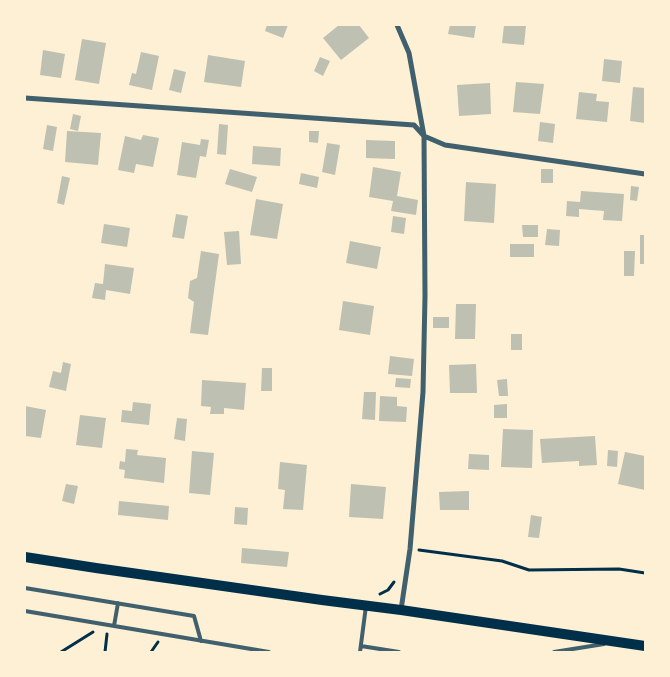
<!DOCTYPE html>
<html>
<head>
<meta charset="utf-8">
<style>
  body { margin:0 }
  #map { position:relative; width:670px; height:677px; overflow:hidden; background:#fdf0d5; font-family:"Alegreya Sans",sans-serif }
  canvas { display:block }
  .frame { position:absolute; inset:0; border:26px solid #fdf0d5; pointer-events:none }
</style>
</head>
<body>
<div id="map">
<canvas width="670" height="677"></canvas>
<div class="frame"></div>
</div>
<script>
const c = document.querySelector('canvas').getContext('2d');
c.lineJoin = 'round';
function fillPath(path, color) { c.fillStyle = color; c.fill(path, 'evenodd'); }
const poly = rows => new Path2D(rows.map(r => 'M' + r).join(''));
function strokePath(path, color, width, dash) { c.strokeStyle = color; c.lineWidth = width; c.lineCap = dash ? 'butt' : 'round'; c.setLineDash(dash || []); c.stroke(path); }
fillPath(poly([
  [267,25,288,25,283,38,265,31],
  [339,25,359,25,369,38,341,60,323,38],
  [450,25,476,25,474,38,448,34],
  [504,25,526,26,524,45,502,43],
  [82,39,106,43,99,84,75,80],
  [43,50,65,54,61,78,40,75],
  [141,52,159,56,152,90,129,85,132,73,136,74],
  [208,55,245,61,241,87,204,82],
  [320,57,330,61,323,76,314,71],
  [604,59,622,61,620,83,602,81],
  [174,69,186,72,181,93,169,90],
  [516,82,544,84,540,114,513,112],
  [490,83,491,114,459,116,457,85],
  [633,87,645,88,645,123,630,121],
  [579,92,597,94,596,101,609,102,607,122,576,119],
  [73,114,81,116,78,131,70,129],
  [540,122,555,124,553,143,538,141],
  [219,124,228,125,226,155,217,154],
  [47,125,57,127,53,151,43,149],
  [67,131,101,133,98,165,65,162],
  [309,131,319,131,318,143,309,142],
  [143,135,159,138,153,167,136,164,134,173,118,170,125,136,141,140],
  [201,139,209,140,206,157,200,156,196,178,177,175,182,142,200,145],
  [366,140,395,141,395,159,366,158],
  [327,143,340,145,335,175,322,172],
  [253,146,281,148,280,166,252,164],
  [373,167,401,172,397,196,418,200,416,215,391,211,393,201,369,197],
  [230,169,257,177,252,192,225,184],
  [541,169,553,169,553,183,541,183],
  [301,173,319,177,317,188,299,184],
  [62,176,70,178,64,205,57,203],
  [466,182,496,184,494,223,464,221],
  [631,186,639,187,637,201,630,200],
  [581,191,624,194,622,221,603,220,604,211,579,209,579,217,566,216,567,201,580,202],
  [256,199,283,204,277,239,250,235],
  [176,214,188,216,184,239,172,237],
  [393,216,406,218,404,234,391,232],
  [104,224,130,228,127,247,101,243],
  [522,225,538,225,538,237,523,237],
  [547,229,560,230,559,246,545,245],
  [239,231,241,264,227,265,224,232],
  [640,235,645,235,645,264,640,264],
  [350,241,381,247,377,269,346,263],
  [510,244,534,244,534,257,510,257],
  [201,251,219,254,208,335,190,333,194,302,188,298,190,281,197,278],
  [624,251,635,251,634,276,624,276],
  [105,264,134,268,130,294,106,290,105,300,92,298,95,283,103,284],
  [343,301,374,306,370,335,339,330],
  [456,304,476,304,475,339,455,339],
  [433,317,449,317,449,328,433,328],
  [511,334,522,334,522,350,511,350],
  [390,356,414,359,412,376,388,374],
  [63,362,71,364,66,391,49,387,53,371,61,373],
  [476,364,477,393,450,393,449,365],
  [262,368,272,368,272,391,261,391],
  [396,378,411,379,410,388,395,387],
  [507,379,508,396,499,396,497,380],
  [202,380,246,383,244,410,224,408,224,414,210,414,211,407,201,406],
  [364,392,376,392,375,420,362,419],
  [380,396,397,397,397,406,407,407,406,422,379,421],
  [133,402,151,404,149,425,121,422,122,410,132,411],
  [507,404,507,418,494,418,494,405],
  [25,406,46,410,41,438,25,436],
  [80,415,106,418,102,448,76,445],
  [177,418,187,419,185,441,174,439],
  [503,429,533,430,532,468,501,467],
  [595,436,597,465,579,466,579,461,542,463,540,439],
  [126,449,138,450,137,455,166,458,164,483,124,478,125,470,119,469,120,461,125,462],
  [608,450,618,451,617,467,607,466],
  [192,451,214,453,210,495,189,493],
  [625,452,645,456,645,490,618,484],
  [469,454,489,455,489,470,468,469],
  [280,462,307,465,303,510,283,509,285,490,278,489],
  [66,484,78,486,74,504,62,501],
  [351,484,386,487,383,519,349,517],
  [469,491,469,510,440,510,439,492],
  [119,501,169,506,168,520,118,515],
  [235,507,248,508,247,525,234,524],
  [531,515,542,517,539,538,528,537],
  [242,548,289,552,287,567,241,563]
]), '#bec0b2');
strokePath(poly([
  [419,550,502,561,529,570,619,569,645,573],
  [380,594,388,590,394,582],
  [61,652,93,632],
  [105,652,107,634],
  [151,652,158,642]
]), '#003049', 3);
strokePath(poly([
  [25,588,194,616,201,641],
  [25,611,269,652],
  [114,626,118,603],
  [361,646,399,652],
  [360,652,366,606],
  [554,652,604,644]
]), '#3f606c', 4);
strokePath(poly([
  [397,25,409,53,424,136,425,296,423,392,410,549,401,610],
  [25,98,414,125,424,136,445,145,645,174]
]), '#3f606c', 5);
strokePath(poly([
  [25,557,96,568,322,600,401,610,645,646]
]), '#003049', 10);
</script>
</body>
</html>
